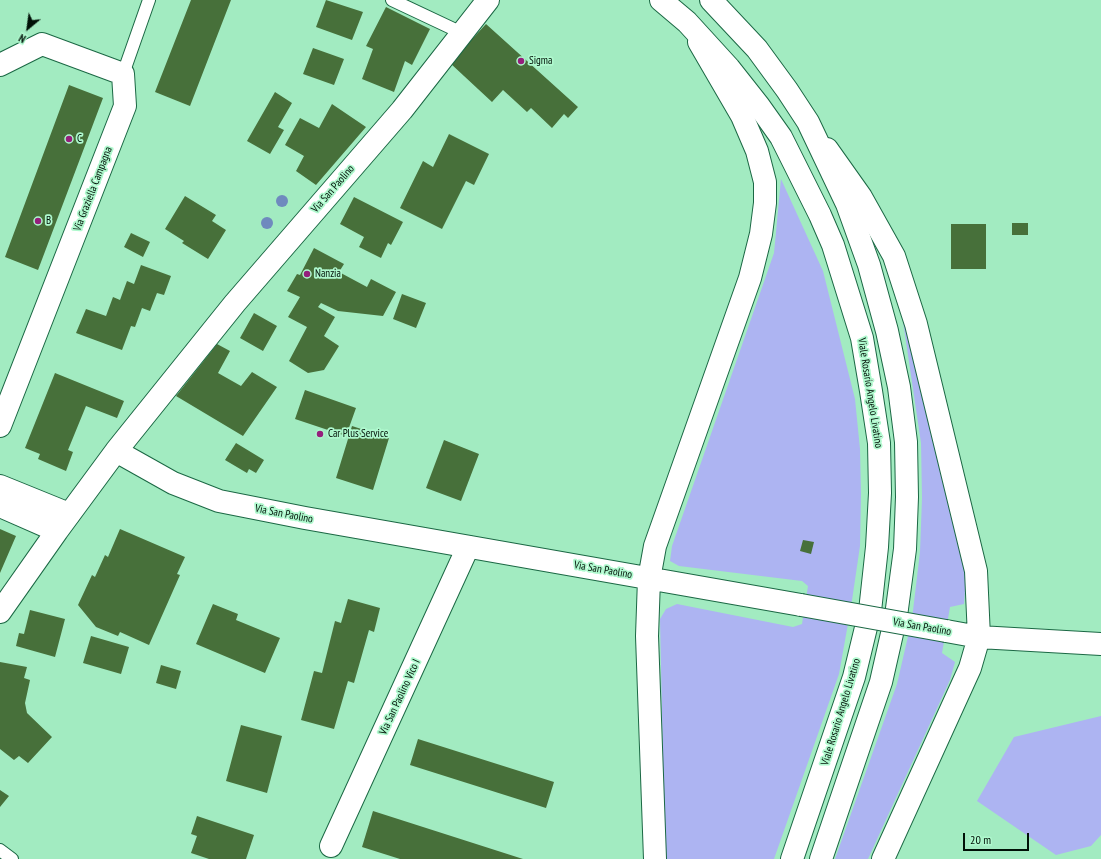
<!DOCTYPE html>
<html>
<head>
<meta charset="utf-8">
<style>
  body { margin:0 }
  #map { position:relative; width:1101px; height:859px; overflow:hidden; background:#a2ebc1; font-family:"PT Sans Narrow",sans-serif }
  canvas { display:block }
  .north { position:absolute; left:8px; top:8px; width:40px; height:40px; -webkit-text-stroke:3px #aff9ce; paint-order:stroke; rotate:209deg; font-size:11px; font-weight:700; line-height:16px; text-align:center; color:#001107 }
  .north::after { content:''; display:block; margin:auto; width:14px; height:18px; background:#001107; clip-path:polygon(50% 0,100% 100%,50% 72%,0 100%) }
  .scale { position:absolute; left:963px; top:833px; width:66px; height:18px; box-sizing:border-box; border:2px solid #001107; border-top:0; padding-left:5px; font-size:12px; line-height:14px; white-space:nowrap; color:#001107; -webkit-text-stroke:3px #aff9ce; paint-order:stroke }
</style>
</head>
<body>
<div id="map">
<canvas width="1101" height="859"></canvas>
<div class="north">N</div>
<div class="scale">20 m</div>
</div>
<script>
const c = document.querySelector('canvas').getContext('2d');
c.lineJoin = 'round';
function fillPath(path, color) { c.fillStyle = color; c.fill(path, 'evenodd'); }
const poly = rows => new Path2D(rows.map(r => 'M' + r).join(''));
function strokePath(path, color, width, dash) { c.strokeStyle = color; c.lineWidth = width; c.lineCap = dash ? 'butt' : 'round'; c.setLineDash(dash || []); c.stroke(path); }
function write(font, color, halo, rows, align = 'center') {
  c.font = font + ' "PT Sans Narrow",sans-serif'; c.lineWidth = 3.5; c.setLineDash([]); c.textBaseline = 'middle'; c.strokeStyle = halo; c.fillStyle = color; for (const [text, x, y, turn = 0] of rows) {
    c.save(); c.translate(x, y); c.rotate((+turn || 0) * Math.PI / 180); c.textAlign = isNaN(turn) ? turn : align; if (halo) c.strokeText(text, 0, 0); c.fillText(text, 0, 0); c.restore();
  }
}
fillPath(poly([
  [781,179,823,271,855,399,860,449,861,494,860,546,851,607,839,674,774,859,665,859,660,619,666,609,677,604,793,627,802,624,808,586,802,581,679,566,670,561,672,546,774,253],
  [900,301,967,564,964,604,950,607,942,653,955,662,950,680,868,859,835,859,897,684,912,619,920,552,922,498,921,443],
  [1101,716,1101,835,1091,846,1056,855,977,801,1014,737]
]), '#adb4f2');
fillPath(poly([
  [191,0,231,0,190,106,155,92],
  [326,0,363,12,352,40,316,27],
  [386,7,430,29,412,65,405,61,394,92,362,79,373,49,366,46],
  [486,24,578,107,568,118,564,114,552,128,531,108,527,112,503,90,492,102,450,63],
  [313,48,344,59,334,85,303,74],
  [69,85,103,98,38,270,5,257],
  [275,92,292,103,278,127,284,130,270,154,247,141],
  [332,104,366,127,316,185,296,171,304,156,285,145,300,118,319,128],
  [449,134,489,154,474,185,466,181,442,229,400,208,423,161,433,167],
  [185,196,216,215,212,221,226,230,208,259,182,243,184,241,165,229],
  [354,197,403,222,391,245,388,243,381,258,359,247,364,237,340,224],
  [1012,223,1028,223,1028,235,1012,235],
  [951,224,986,224,986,269,951,269],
  [131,233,150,242,143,257,124,247],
  [314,248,344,264,339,272,367,287,371,279,396,292,383,316,338,311,321,303,318,307,335,317,324,336,339,346,324,370,308,373,289,361,307,327,288,317,300,297,287,291,297,274,300,275],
  [141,265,171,276,164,295,157,293,150,311,142,308,135,327,131,326,122,350,76,333,86,309,106,316,113,297,120,300,127,281,134,284],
  [402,294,426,303,416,328,393,319],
  [254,313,277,326,263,351,240,338],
  [217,344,230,351,218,373,241,386,252,372,277,387,243,436,176,396],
  [55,373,124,401,117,418,86,406,68,450,73,452,66,471,38,459,40,454,25,448],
  [305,390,356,408,346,436,295,419],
  [352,426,389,438,373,490,336,478],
  [444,440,479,454,461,501,426,488],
  [236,443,264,460,256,473,249,469,247,473,225,460],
  [0,529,16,536,0,573],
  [120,529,185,557,177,574,180,575,149,645,120,632,118,636,96,627,78,605,92,575,95,577,105,555,108,557],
  [803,540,814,542,811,554,800,551],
  [348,599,380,608,374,632,369,630,354,683,348,681,334,729,301,720,314,671,322,673,335,621,341,623],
  [213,604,238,614,236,620,280,638,265,673,196,644],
  [30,610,65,619,55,657,16,646,19,633,24,634],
  [91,636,129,647,121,674,83,663],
  [0,662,27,667,24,678,30,680,25,703,27,713,52,737,28,763,19,756,14,760,0,749],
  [161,665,181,671,176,689,156,683],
  [241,725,282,736,267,793,226,781],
  [418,739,554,782,546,808,410,765],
  [0,790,9,796,0,807],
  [373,811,523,859,400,859,362,847],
  [197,816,254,835,246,859,209,859,191,853,197,836,191,834]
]), '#47703a');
const service = poly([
  [392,0,462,33],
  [123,74,149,0],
  [0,850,12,859]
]);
const minor = poly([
  [0,65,42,44,123,74,125,106,0,426],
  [0,486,69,514],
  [331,846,468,547]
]);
const tertiary = poly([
  [827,149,861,197,894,256,916,324,976,571,979,637,970,668,883,859],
  [116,451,173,483,219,501,305,518,801,605],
  [0,506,57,531],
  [0,612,57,531,116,451,235,303,402,110,488,0],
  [946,631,979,637,1101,644],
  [655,859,647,636,649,579,655,546,750,278,761,234,765,203,765,182,757,151,742,116,699,42]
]);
const secondary = poly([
  [661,0,687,22,729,68,759,106,781,137,820,215,833,245,862,338,871,391,879,443,880,493,877,547,870,611,854,677,792,859],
  [711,0,757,49,787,90,808,122,847,204,869,265,887,331,899,387,906,442,907,497,905,549,896,616,881,682,821,859]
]);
strokePath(service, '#1b6844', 14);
strokePath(minor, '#1b6844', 24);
strokePath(tertiary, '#1b6844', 24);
strokePath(secondary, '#1b6844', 24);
strokePath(service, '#fff', 12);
strokePath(minor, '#fff', 22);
strokePath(tertiary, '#fff', 22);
strokePath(secondary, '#fff', 22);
const tertiaryBridge = poly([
  [801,605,946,631]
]);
strokePath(tertiaryBridge, '#1b6844', 24, []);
strokePath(tertiaryBridge, '#fff', 22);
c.fillStyle = '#6f8abe';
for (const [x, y] of [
  [282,201],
  [267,223]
]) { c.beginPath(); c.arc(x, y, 6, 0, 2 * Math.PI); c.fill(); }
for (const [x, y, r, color] of [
  [521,61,4,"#951f7c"],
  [69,139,4,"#951f7c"],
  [38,221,4,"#951f7c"],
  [307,274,4,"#951f7c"],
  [320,434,4,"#951f7c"]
]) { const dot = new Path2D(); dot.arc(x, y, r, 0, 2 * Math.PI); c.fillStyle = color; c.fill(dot); strokePath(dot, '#aff9ce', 1.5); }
write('11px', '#001107', '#aff9ce', [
  ["Sigma",529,61],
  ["C",77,139],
  ["B",46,221],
  ["Nanzia",315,274],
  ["Car Plus Service",328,434]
], 'left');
write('11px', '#001107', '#aff9ce', [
  ["Via Graziella Campagna",93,189,-69],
  ["Via San Paolino",333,189,-49],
  ["Viale Rosario Angelo Livatino",870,393,81],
  ["Via San Paolino",284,514,11],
  ["Via San Paolino",603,570,10],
  ["Via San Paolino",922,627,10],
  ["Via San Paolino Vico I",400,697,-65],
  ["Viale Rosario Angelo Livatino",841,712,-73]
]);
</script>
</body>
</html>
